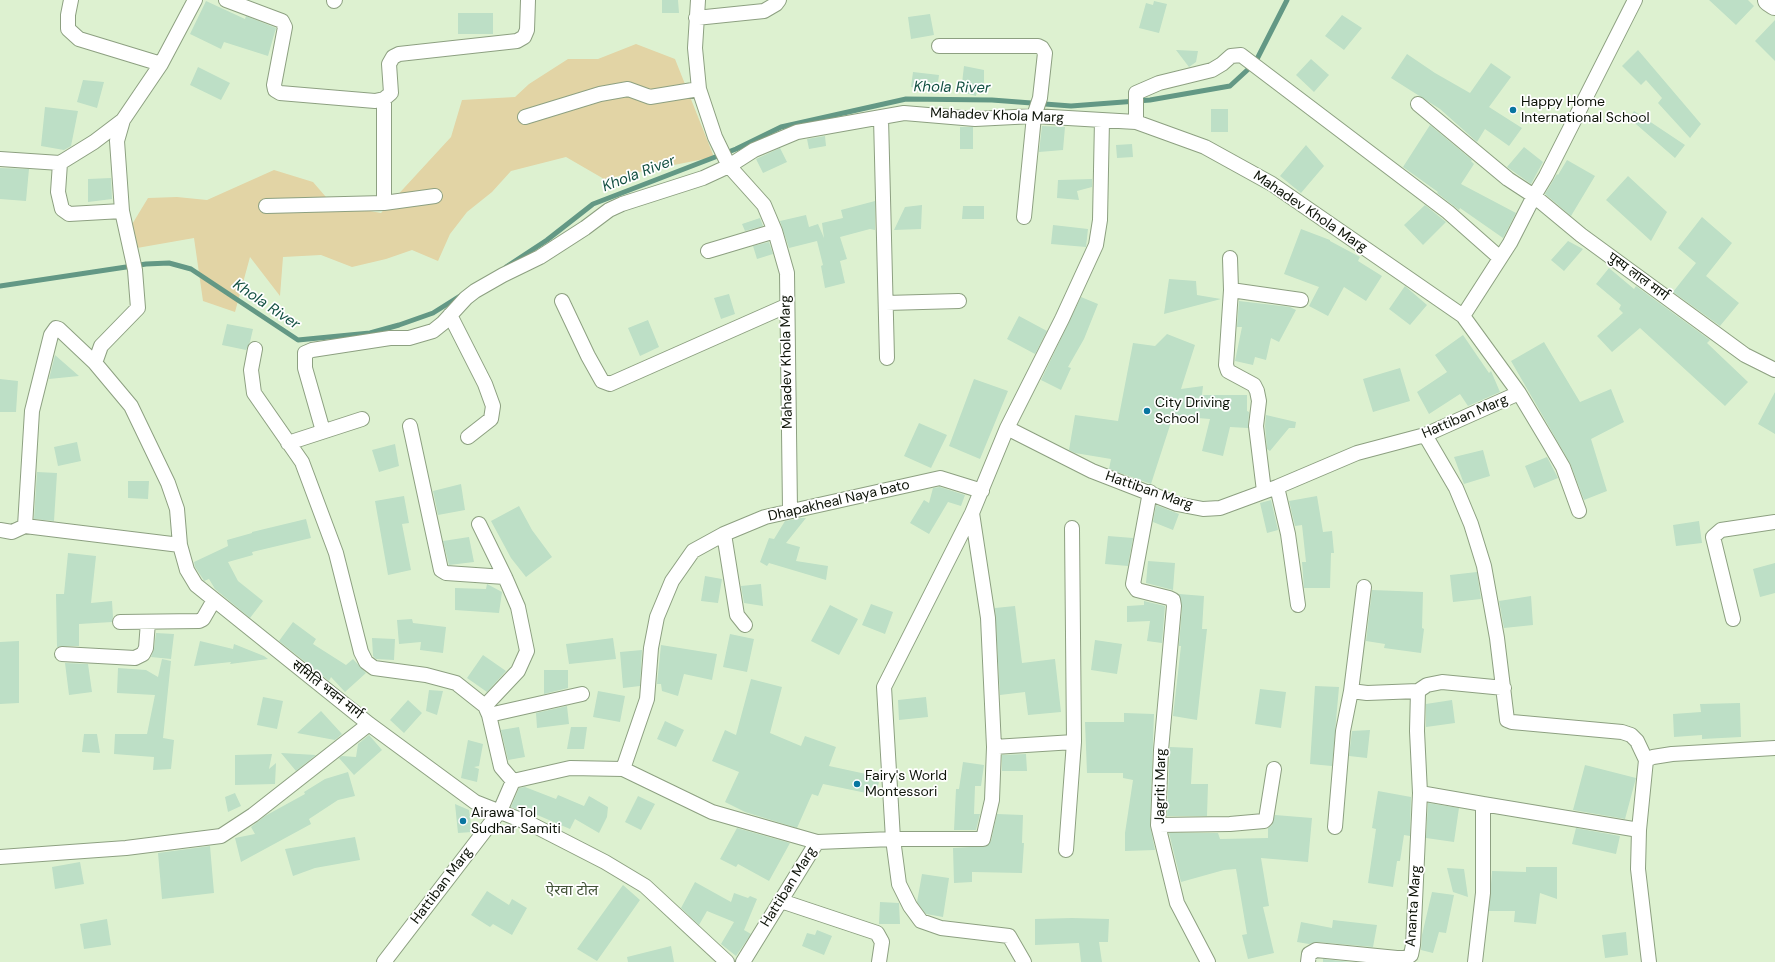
<!DOCTYPE html>
<html>
<head>
<meta charset="utf-8">
<style>
  body { margin:0 }
  canvas { display:block; background:#ddf1d0 }
</style>
</head>
<body>
<canvas width="1775" height="962"></canvas>
<script>
const c = document.querySelector('canvas').getContext('2d');
c.lineJoin = 'round';
function fillPath(path, color) { c.fillStyle = color; c.fill(path, 'evenodd'); }
const poly = rows => new Path2D(rows.map(r => 'M' + r).join(''));
function strokePath(path, color, width, dash) { c.strokeStyle = color; c.lineWidth = width; c.lineCap = dash ? 'butt' : 'round'; c.setLineDash(dash || []); c.stroke(path); }
function write(font, color, halo, rows, align = 'center') {
  c.font = font + ' "DM Sans","Noto Sans Devanagari",sans-serif'; c.lineWidth = 3.5; c.setLineDash([]); c.textBaseline = 'middle'; c.strokeStyle = halo; c.fillStyle = color; for (const [text, x, y, turn = 0] of rows) {
    c.save(); c.translate(x, y); c.rotate((+turn || 0) * Math.PI / 180); c.textAlign = isNaN(turn) ? turn : align; if (halo) c.strokeText(text, 0, 0); c.fillText(text, 0, 0); c.restore();
  }
}
fillPath(poly([
  [636,44,675,59,714,157,604,179,566,157,511,171,492,192,467,212,450,234,438,261,412,250,386,259,352,267,321,255,283,257,280,296,250,257,235,312,203,301,194,238,137,248,128,231,148,198,177,197,207,200,274,170,313,182,332,204,381,213,451,137,462,100,515,97,529,84,568,59,598,59]
]), '#e2d4a5');
strokePath(poly([
  [506,267,547,240,593,204,736,149,781,127,906,99,992,100,1071,106,1150,100,1230,86,1255,63,1287,0],
  [0,286,146,264,169,263,191,269,298,340,370,333,399,325,433,313,460,296]
]), '#639885', 5);
fillPath(poly([
  [662,0,678,0,679,13,662,13],
  [1709,0,1748,0,1754,6,1736,25],
  [206,1,245,19,246,16,276,28,268,56,224,42,221,49,190,34],
  [1154,1,1167,4,1159,33,1139,28,1146,3,1153,5],
  [458,13,493,13,493,34,458,34],
  [930,14,934,35,911,39,908,17],
  [1342,15,1362,28,1344,50,1325,36],
  [1775,20,1775,61,1755,41],
  [1176,50,1198,51,1196,62,1189,67],
  [1638,50,1701,124,1690,138,1658,103,1662,98,1646,80,1641,85,1622,66],
  [1407,54,1435,73,1470,93,1491,63,1511,77,1489,107,1522,128,1509,146,1485,129,1477,142,1440,109,1391,78],
  [1311,59,1329,75,1314,92,1296,75],
  [964,66,984,70,984,92,977,91,976,96,961,92],
  [198,67,230,83,221,100,190,85],
  [913,72,939,75,937,90,911,87],
  [83,80,104,82,97,108,77,102],
  [45,107,78,111,71,146,64,150,41,146],
  [1211,109,1228,109,1228,132,1211,132],
  [1634,111,1685,145,1675,158,1629,118],
  [1430,125,1472,160,1471,161,1474,164,1461,184,1516,213,1503,238,1460,208,1459,210,1437,193,1438,192,1403,167],
  [1042,126,1065,127,1063,150,1039,152],
  [960,127,973,127,973,149,960,149],
  [825,136,826,146,809,149,807,139],
  [1132,144,1133,157,1117,158,1116,145],
  [1306,145,1324,166,1301,193,1280,176],
  [1524,147,1543,162,1531,184,1507,167],
  [780,148,787,162,763,173,756,159],
  [1567,160,1595,176,1571,216,1545,194,1557,174,1558,175],
  [0,168,29,169,26,201,0,199],
  [1628,176,1667,212,1651,241,1606,200],
  [111,178,112,199,88,202,88,179],
  [1092,179,1092,187,1077,191,1079,200,1057,198,1058,180],
  [875,201,875,230,870,229,840,237,847,259,840,261,845,283,825,288,821,266,823,265,817,241,789,248,780,221,806,215,809,227,818,224,824,238,822,223,843,218,841,210],
  [922,205,921,229,894,230,905,207],
  [1425,205,1446,222,1423,245,1404,225],
  [963,206,984,206,984,219,962,219],
  [1702,217,1732,243,1706,276,1739,303,1720,326,1673,292,1696,263,1678,248],
  [760,218,763,226,745,231,742,224],
  [1053,225,1088,229,1086,247,1051,244],
  [1301,229,1330,240,1330,241,1360,257,1358,261,1382,276,1366,301,1344,287,1328,316,1309,306,1319,287,1284,274],
  [1568,241,1583,249,1564,271,1551,260],
  [769,242,773,254,757,259,753,246],
  [1609,268,1634,289,1636,286,1710,340,1707,343,1748,382,1725,406,1640,328,1612,352,1597,336,1623,313,1619,309,1621,305,1596,284],
  [1169,279,1196,281,1197,295,1221,299,1164,314],
  [1405,286,1427,305,1410,325,1389,309],
  [729,294,735,314,721,319,714,298],
  [1081,297,1098,304,1084,339,1068,367,1071,368,1061,390,1041,380],
  [1239,301,1290,307,1296,310,1279,342,1271,338,1266,360,1255,357,1253,365,1235,361,1242,327,1237,327],
  [1019,316,1047,331,1035,354,1007,339],
  [648,320,659,347,640,356,628,328],
  [227,324,253,329,250,342,246,350,222,345],
  [1167,334,1195,345,1181,389,1203,386,1202,395,1247,395,1247,411,1249,412,1248,428,1230,427,1223,456,1202,451,1210,419,1173,416,1151,484,1109,469,1111,459,1075,453,1069,450,1075,415,1118,421,1133,343,1155,346],
  [1463,335,1489,373,1491,371,1500,392,1468,406,1460,394,1429,414,1417,392,1447,372,1435,355],
  [1544,342,1580,402,1611,389,1624,422,1591,439,1607,491,1584,500,1570,463,1511,361],
  [55,355,79,376,49,379],
  [1400,368,1410,401,1373,412,1363,379],
  [0,379,18,381,16,412,0,412],
  [974,379,1008,391,980,459,949,446],
  [1775,392,1775,434,1758,424],
  [1266,415,1296,422,1295,428,1289,428,1270,451,1267,449,1265,426],
  [919,423,947,435,931,468,904,456],
  [77,442,81,461,58,466,54,447],
  [395,444,399,466,379,472,372,450],
  [1483,450,1490,476,1464,484,1454,457],
  [1547,457,1558,478,1534,488,1525,466],
  [37,472,57,473,54,521,34,519],
  [128,481,149,481,148,499,128,498],
  [461,484,465,510,438,515,433,491],
  [940,487,965,495,961,506,948,502,929,534,910,523,924,500,929,503,933,488],
  [404,496,409,523,402,524,411,570,388,575,375,501],
  [1317,496,1323,532,1332,531,1334,553,1331,553,1330,588,1304,588,1302,562,1306,562,1302,525,1295,526,1289,501],
  [1271,500,1278,530,1267,533,1260,503],
  [1156,505,1179,514,1173,530,1153,522],
  [519,506,532,530,552,557,526,577,511,558,491,521],
  [801,518,806,518,786,543,800,547,796,561,828,566,826,580,769,563,767,566,760,562,769,538,774,539,785,521],
  [306,519,311,538,252,552,253,555,228,562,238,581,263,601,250,618,215,589,209,579,204,581,203,579,195,567,194,562,228,546,227,540,252,533,252,532],
  [1699,521,1702,543,1676,546,1673,525],
  [1108,536,1133,538,1128,566,1105,564],
  [469,537,474,562,449,565,443,541],
  [68,553,96,556,91,603,112,601,113,617,112,622,79,624,79,646,62,646,57,647,56,594,64,594],
  [1148,561,1175,563,1173,590,1146,583],
  [1775,563,1775,593,1760,597,1753,569],
  [1477,572,1481,599,1453,602,1450,575],
  [705,576,722,579,718,603,701,601],
  [487,584,502,592,499,613,455,610,455,588,486,589],
  [761,584,763,606,744,603,741,586],
  [1372,590,1423,592,1422,628,1424,629,1421,653,1384,648,1385,644,1366,641],
  [1179,594,1204,596,1202,629,1207,629,1197,720,1173,716,1181,646,1179,646,1182,607],
  [1531,596,1533,625,1504,628,1499,601],
  [1144,601,1165,606,1162,643,1147,641,1150,621,1127,622,1127,606,1144,605],
  [871,604,893,612,885,634,862,625],
  [830,605,858,619,839,655,811,641],
  [1015,606,1022,663,1055,659,1061,712,1028,715,1025,692,1000,695,995,608],
  [412,619,413,623,446,627,443,653,420,650,421,642,399,644,397,620],
  [293,622,316,639,313,644,346,665,353,659,366,673,345,692,331,677,329,681,279,641],
  [156,633,174,634,171,659,151,657,154,649],
  [730,634,754,639,747,672,723,667],
  [372,638,395,639,394,660,376,659,373,656],
  [613,638,616,659,569,664,566,644],
  [1095,640,1122,644,1117,674,1091,670],
  [19,641,19,703,0,704,0,642],
  [200,641,233,649,234,644,264,656,268,659,230,664,231,662,194,666],
  [661,645,717,654,712,680,684,674,678,696,662,691,661,684,657,684],
  [642,650,640,686,623,688,620,652],
  [483,655,506,671,487,692,467,678],
  [162,659,171,661,163,738,174,740,171,769,153,770,154,757,114,754,115,734,147,734,155,695,117,693,118,668,146,670,158,677],
  [65,663,88,664,92,692,69,695],
  [544,670,568,670,568,688,544,694],
  [751,679,782,687,770,733,801,746,805,736,836,747,829,766,880,777,876,795,823,784,818,796,812,794,797,828,745,812,725,802,739,772,712,761,725,730,736,735],
  [1315,686,1339,687,1332,766,1310,764],
  [1260,689,1286,692,1281,728,1255,724],
  [429,690,443,691,437,715,426,711],
  [598,691,625,696,620,722,593,717],
  [263,697,283,701,277,729,257,725],
  [926,697,928,717,899,720,898,700],
  [408,700,422,713,404,733,390,720],
  [1452,700,1455,723,1426,727,1426,704],
  [1740,703,1741,737,1702,739,1702,735,1674,737,1673,714,1701,712,1700,704],
  [567,706,569,724,537,728,536,713],
  [321,711,342,734,335,740,297,733],
  [1124,713,1154,714,1150,825,1155,850,1125,851,1125,833,1133,780,1123,778,1123,773,1087,773,1085,722,1124,722],
  [665,721,684,730,676,747,657,739],
  [519,727,525,757,508,760,501,730],
  [571,727,587,727,584,749,567,749],
  [1370,730,1367,758,1349,756,1352,731],
  [84,734,97,734,100,753,82,752],
  [369,735,382,750,354,775,339,758,342,756,356,757,358,744],
  [468,740,483,744,479,766,474,767,479,769,477,782,461,778],
  [1170,747,1193,748,1191,784,1208,784,1207,816,1167,816],
  [281,753,316,755,296,771],
  [272,754,269,769,276,763,275,784,235,785,235,755],
  [1026,754,1027,771,1002,771,1002,755],
  [963,762,984,765,981,786,975,786,974,814,980,814,976,830,954,830,956,789,959,789],
  [1585,765,1636,778,1625,819,1573,810],
  [348,772,355,796,338,800,309,819,311,824,241,862,235,838,255,834,251,827,265,816,305,794,304,792,325,779],
  [525,787,556,799,558,795,584,806,589,796,608,807,607,817,599,833,575,819,570,829,528,811,527,813,511,807,519,788],
  [1378,791,1411,797,1410,836,1404,835,1400,861,1397,861,1393,887,1368,883,1376,829,1372,828],
  [235,793,241,806,228,812,225,797],
  [638,796,655,804,641,830,625,822],
  [1428,803,1459,808,1454,842,1426,838],
  [455,804,469,810,472,832,458,833],
  [997,814,1023,815,1022,843,1024,843,1022,873,972,872,972,882,954,883,953,848,987,846,991,841],
  [1275,815,1312,818,1308,862,1261,858,1269,906,1263,907,1274,953,1248,959,1242,935,1247,934,1236,869,1224,870,1181,882,1169,833,1218,833,1220,839,1268,838,1268,828,1272,825],
  [737,828,790,843,769,881,738,864,736,867,720,859],
  [1576,828,1620,836,1616,854,1572,844],
  [355,837,360,860,315,868,293,876,285,849],
  [210,846,214,893,162,899,158,853],
  [80,862,84,884,55,889,52,867],
  [1526,867,1557,867,1557,899,1540,893,1536,924,1514,922,1515,911,1489,911,1492,871,1526,872],
  [1447,868,1464,869,1468,897,1453,892],
  [922,874,949,878,943,917,926,914,917,902],
  [695,882,731,902,734,893,748,898,750,896,757,899,744,930,751,934,736,956,721,944,734,922,707,911,699,925,681,908],
  [623,885,640,900,597,961,577,949],
  [487,891,509,905,512,899,527,908,512,935,493,924,490,927,471,915],
  [1432,892,1454,895,1446,933,1439,932,1433,953,1421,950,1422,935],
  [880,902,899,903,900,924,879,924],
  [1072,918,1109,919,1108,942,1099,942,1102,962,1081,962,1079,943,1035,945,1035,919],
  [107,919,111,945,84,949,80,924],
  [1333,920,1377,925,1373,947,1317,942,1309,944,1297,942,1301,922,1332,928],
  [817,930,832,936,824,955,802,946,807,933,815,935],
  [1626,932,1628,955,1605,958,1602,935],
  [671,946,674,962,628,962,627,957],
  [1323,959,1351,962,1323,962]
]), '#bddfc6');
const street = poly([
  [71,0,68,15,68,29,79,39,161,64],
  [226,0,282,21,285,27,274,85,275,90,280,93,375,101,384,99,391,93,389,64,393,57,399,54,517,41,524,37,527,30,528,0],
  [334,1,335,0],
  [696,18,764,11,776,4,779,0],
  [939,46,1038,46,1042,48,1045,53,1040,98,1034,116,1024,217],
  [384,99,384,203],
  [1418,104,1508,179,1534,196,1581,235,1745,355,1775,370],
  [525,117,600,94,628,89,650,97,699,89],
  [881,118,887,358],
  [1136,122,1136,93,1159,83,1212,70,1222,64,1231,56,1241,55,1448,212,1500,258],
  [0,159,60,163,94,142,123,120,161,64,195,0],
  [60,163,58,192,62,209,69,214,122,211],
  [266,206,384,203,435,196],
  [708,251,775,231],
  [1230,258,1231,290,1226,365,1228,371,1254,385,1257,391,1259,401,1256,426,1264,491],
  [1231,290,1301,300],
  [562,301,588,356,602,381,610,384,786,306],
  [886,303,959,301],
  [450,315,485,384,493,406,491,419,468,437],
  [1463,316,1510,243,1534,196,1546,176,1635,0],
  [255,349,251,370,254,393,302,462,336,553,361,652,366,662,374,668,426,675,456,683,485,706,489,715,501,767,513,781],
  [95,363,101,346,138,308,135,270,122,211,117,141,123,120],
  [410,426,441,570,446,573,505,577],
  [1007,428,1092,471,1177,504,1203,509,1220,508,1277,487,1357,453,1425,435,1519,393],
  [323,431,305,368,305,353,312,350,390,338,409,338,433,331,443,323,466,298,475,291,503,275,540,257,585,228,609,210,622,204,703,178,729,166,715,137,699,89,695,48,698,0],
  [1425,435,1456,488,1471,524,1484,566,1497,638,1507,720,1512,722,1622,732,1631,735,1637,741,1646,760],
  [288,443,362,419],
  [1277,487,1288,534,1298,605],
  [1150,492,1133,584,1137,590,1169,598,1173,600,1174,606,1161,750,1158,825,1177,903,1208,962],
  [790,510,787,273,775,231,764,205,729,166,754,150,797,132,904,113,975,119,1034,116,1136,122,1205,147,1272,184,1463,316,1519,393,1549,443,1563,467,1579,511],
  [479,524,505,577,518,607,527,651,518,671,485,706],
  [25,526,32,411,51,335,56,328,59,329,95,363,131,406,168,483,177,509,180,545,187,570,196,585,369,724,475,802,531,824,605,862,645,886,727,962],
  [0,530,12,532,25,526,180,545],
  [724,534,737,615,745,625],
  [1364,587,1351,691,1367,693,1418,691],
  [1733,619,1713,537,1721,530,1775,522],
  [120,622,199,621,203,619,214,600],
  [62,654,135,658,143,654,146,648,148,622],
  [489,715,582,694],
  [994,747,1074,742],
  [1646,760,1639,830,1638,869,1649,962],
  [1646,760,1653,757,1672,754,1775,748],
  [623,769,712,812,817,842,893,839,983,839,992,800,994,747,988,618,972,513],
  [1483,804,1639,830],
  [1158,825,1230,824,1264,821,1266,819,1274,769],
  [1335,827,1343,731,1351,691],
  [1066,850,1074,742,1072,528],
  [0,857,126,848,221,836,253,815,369,724],
  [781,901,877,933,882,942,879,962],
  [384,962,500,811,513,781,570,768,623,769,647,699,651,648,657,617,672,581,693,551,724,534,765,517,940,478,982,491],
  [743,962,817,842],
  [1024,962,1009,936,941,928,921,921,910,906,899,884,893,839,884,687,972,513,1007,428,1062,319,1096,245,1100,220,1102,120],
  [1308,962,1309,954,1316,950,1397,958,1405,958,1411,955,1413,945,1420,793],
  [1475,962,1483,893,1483,804,1420,793,1417,731,1418,691,1427,685,1442,682,1504,688]
]);
const primary = poly([
  [1769,0,1775,4]
]);
strokePath(street, '#8da081', 16);
strokePath(primary, '#8da081', 24);
strokePath(street, '#fff', 14);
strokePath(primary, '#fff', 22);
for (const [x, y, r, color] of [
  [1513,110,4,"#0775a0"],
  [1147,411,4,"#0775a0"],
  [857,784,4,"#0775a0"],
  [463,821,4,"#0775a0"]
]) { const dot = new Path2D(); dot.arc(x, y, r, 0, 2 * Math.PI); c.fillStyle = color; c.fill(dot); strokePath(dot, '#fff', 1.5); }
write('14px', '#0d1308', '#fff', [
  ["Happy Home",1521,102],
  ["International School",1521,118],
  ["City Driving",1155,403],
  ["School",1155,419],
  ["Fairy's World",865,776],
  ["Montessori",865,792],
  ["Airawa Tol",471,813],
  ["Sudhar Samiti",471,829]
], 'left');
write('14px', '#0d1308', '#fff', [
  ["Mahadev Khola Marg",997,116,2],
  ["Mahadev Khola Marg",1310,212,34],
  ["पुस्प लाल मार्ग",1638,277,36],
  ["Mahadev Khola Marg",787,362,-91],
  ["Hattiban Marg",1465,417,-23],
  ["Hattiban Marg",1149,491,19],
  ["Dhapakheal Naya bato",839,501,-13],
  ["समिति भवन मार्ग",327,690,38],
  ["Jagriti Marg",1161,786,-89],
  ["Hattiban Marg",442,886,-53],
  ["Hattiban Marg",789,887,-58],
  ["Ananta Marg",1414,906,-86]
]);
write('italic 15px', '#135042', '#fff', [
  ["Khola River",952,88,1],
  ["Khola River",639,174,-21],
  ["Khola River",266,305,34]
]);
write('15px', '#425337', '#fff', [
  ["ऐरवा टोल",572,891]
]);
</script>
</body>
</html>
